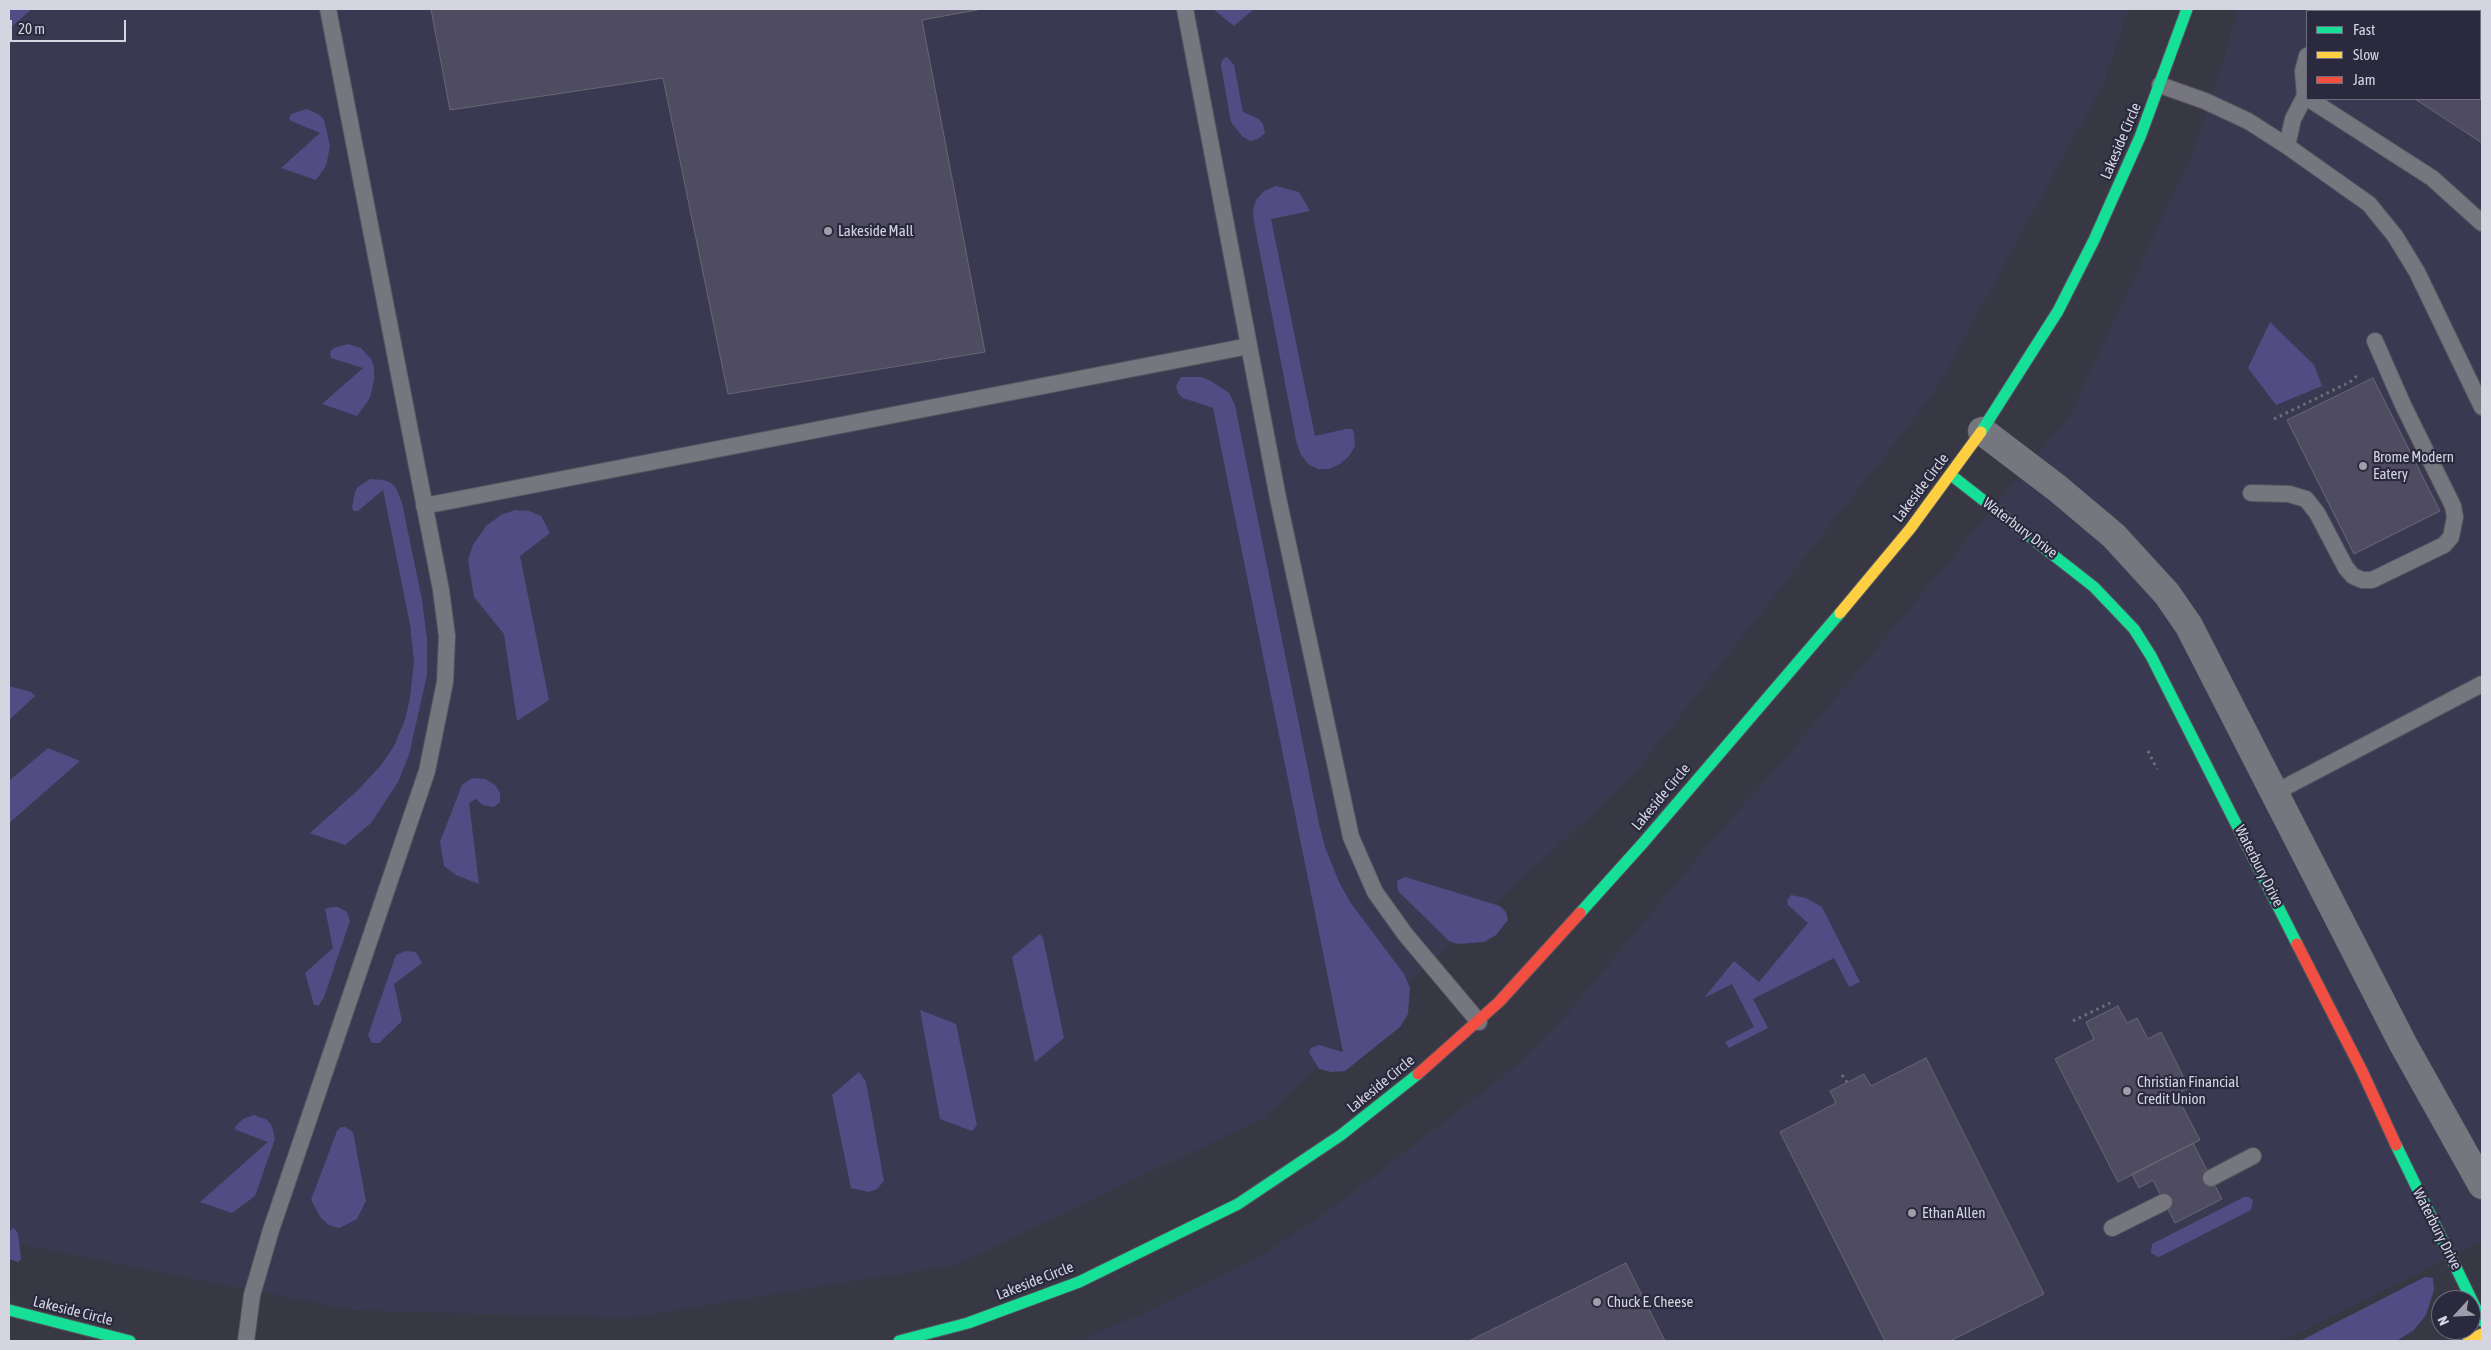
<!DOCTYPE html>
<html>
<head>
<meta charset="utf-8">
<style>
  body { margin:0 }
  #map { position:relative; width:2491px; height:1350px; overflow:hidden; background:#383844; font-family:"Asap Condensed",sans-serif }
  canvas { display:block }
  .frame { position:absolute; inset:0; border:10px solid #d5d5e2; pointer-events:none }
  .legend { position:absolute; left:2306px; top:10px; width:175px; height:90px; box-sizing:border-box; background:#2a293e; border:1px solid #6e6e80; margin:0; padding:6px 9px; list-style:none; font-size:15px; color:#d5d5e2 }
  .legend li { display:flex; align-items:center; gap:10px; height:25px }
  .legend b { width:25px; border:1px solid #6e6e80 }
  .north { position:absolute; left:2431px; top:1290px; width:50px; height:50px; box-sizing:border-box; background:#2a293e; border:1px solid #6e6e80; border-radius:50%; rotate:245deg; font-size:14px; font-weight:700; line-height:20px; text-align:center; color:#d5d5e2 }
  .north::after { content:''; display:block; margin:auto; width:18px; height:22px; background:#9e9eab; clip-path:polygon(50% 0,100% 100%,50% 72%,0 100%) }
  .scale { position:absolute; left:10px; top:20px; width:116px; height:22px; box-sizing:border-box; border:2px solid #d5d5e2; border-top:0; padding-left:6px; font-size:15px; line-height:18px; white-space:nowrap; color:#d5d5e2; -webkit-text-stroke:4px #2a293e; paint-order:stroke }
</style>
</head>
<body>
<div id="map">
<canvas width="2491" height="1350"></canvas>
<div class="frame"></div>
<ul class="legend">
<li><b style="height:6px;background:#16e098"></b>Fast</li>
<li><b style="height:6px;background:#ffcf43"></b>Slow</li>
<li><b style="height:6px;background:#f24e42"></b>Jam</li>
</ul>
<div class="north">N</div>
<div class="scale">20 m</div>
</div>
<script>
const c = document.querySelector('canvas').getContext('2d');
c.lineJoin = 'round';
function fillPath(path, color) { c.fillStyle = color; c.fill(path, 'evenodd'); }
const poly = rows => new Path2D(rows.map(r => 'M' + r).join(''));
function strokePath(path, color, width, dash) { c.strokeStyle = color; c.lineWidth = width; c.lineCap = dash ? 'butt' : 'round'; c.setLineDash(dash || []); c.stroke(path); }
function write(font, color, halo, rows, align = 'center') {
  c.font = font + ' "Asap Condensed",sans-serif'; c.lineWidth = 4.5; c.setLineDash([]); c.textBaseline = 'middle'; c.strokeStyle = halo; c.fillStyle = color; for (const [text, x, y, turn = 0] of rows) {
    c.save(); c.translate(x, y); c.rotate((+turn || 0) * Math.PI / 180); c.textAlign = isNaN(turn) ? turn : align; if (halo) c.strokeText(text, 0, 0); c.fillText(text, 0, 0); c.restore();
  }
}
fillPath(poly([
  [9,9,2128,9,2104,83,1934,393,1631,778,1263,1118,958,1264,628,1318,352,1310,9,1242],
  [2238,9,2482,9,2482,1241,2283,1341,1077,1341,1133,1318,1259,1257,1331,1209,1514,1068,1569,1012,1715,837,1784,760,2069,417,2194,150,2224,59],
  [2307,11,2480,11,2480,99,2307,99]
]), '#3a3952');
fillPath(poly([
  [9,9,32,9,9,29],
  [1213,9,1254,9,1234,26],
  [1227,57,1234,65,1243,112,1259,119,1263,124,1265,133,1258,139,1250,141,1242,136,1231,122,1221,66,1222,60],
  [307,109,320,115,324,120,330,146,326,166,316,180,281,168,320,133,289,120,291,114],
  [1276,186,1299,192,1310,211,1271,219,1315,436,1346,429,1352,429,1354,433,1355,446,1349,456,1340,464,1329,469,1318,469,1308,464,1300,453,1296,440,1254,222,1253,210,1256,200,1264,191],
  [2270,322,2314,365,2322,386,2276,405,2248,368],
  [348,344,361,348,371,359,374,367,374,380,370,398,357,416,322,404,363,368,331,358,330,352,334,348],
  [1181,377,1201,377,1211,381,1229,393,1235,405,1319,824,1325,847,1339,882,1350,902,1404,974,1410,988,1408,1014,1400,1027,1345,1071,1331,1072,1319,1069,1309,1052,1311,1048,1319,1045,1343,1052,1213,408,1183,398,1178,393,1176,386],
  [370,479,384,480,391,483,396,488,402,503,422,600,427,639,427,675,409,755,398,782,371,823,345,845,310,833,358,790,382,764,394,746,405,720,410,698,414,661,410,624,383,490,358,511,354,511,352,508,355,492,358,487],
  [515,510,529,511,541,516,550,533,520,556,549,700,517,721,504,634,474,597,468,560,473,545,486,526,501,515],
  [9,686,31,692,35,696,9,720],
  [48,748,80,761,9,823,9,781],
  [472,778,485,779,495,785,500,793,500,802,494,807,483,805,476,799,469,803,479,884,456,875,444,866,440,842,462,785],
  [1405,877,1500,906,1506,912,1508,920,1496,935,1484,942,1458,944,1449,941,1398,891,1397,881],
  [1791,895,1806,898,1822,907,1860,982,1849,987,1834,958,1753,999,1768,1028,1729,1048,1725,1042,1754,1027,1732,984,1704,998,1734,961,1759,982,1808,923,1788,905,1787,901],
  [332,907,338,907,347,912,350,921,324,997,319,1005,314,1005,305,973,333,948,325,909],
  [1040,934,1043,938,1064,1038,1035,1062,1012,957],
  [406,951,416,952,422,963,394,984,402,1021,379,1043,372,1043,368,1035,396,955],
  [920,1010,956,1024,977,1125,972,1131,940,1119],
  [859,1072,866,1082,884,1181,877,1189,869,1192,851,1188,832,1095],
  [254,1115,267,1120,272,1126,275,1139,255,1196,232,1213,200,1202,268,1142,236,1130,235,1127,243,1119],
  [341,1127,345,1127,353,1132,366,1201,357,1219,339,1228,329,1225,321,1218,311,1200,337,1131],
  [2244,1197,2249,1197,2253,1200,2251,1210,2159,1257,2151,1253,2152,1244],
  [14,1228,18,1233,21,1259,18,1262,9,1259,9,1231],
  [2425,1277,2433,1278,2434,1290,2426,1315,2414,1330,2398,1340,2300,1341]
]), '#514c84');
const building = poly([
  [431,9,982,9,922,20,985,352,728,394,663,78,450,110,431,9],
  [2393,9,2482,9,2482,143,2415,99,2480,99,2480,11,2392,11,2393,9],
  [2373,378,2440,511,2354,554,2287,420,2373,378],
  [2118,1006,2127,1023,2137,1018,2148,1039,2161,1032,2189,1088,2176,1094,2200,1140,2118,1182,2055,1059,2094,1039,2086,1022,2118,1006],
  [1926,1058,2044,1294,1950,1341,1885,1341,1780,1132,1836,1103,1830,1091,1864,1074,1871,1086,1926,1058],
  [2193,1143,2222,1199,2175,1223,2153,1180,2139,1188,2132,1174,2193,1143],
  [1626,1263,1665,1341,1469,1341,1626,1263]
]);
fillPath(building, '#4f4c61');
strokePath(building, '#676771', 1);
const lane = poly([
  [1185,9,1278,498,1351,837,1375,892,1405,934,1479,1022],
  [2319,11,2320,9],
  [2160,85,2205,101,2248,121,2287,146,2369,204,2395,236,2417,272,2482,407],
  [2309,99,2432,178,2482,223],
  [2287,146,2293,119,2305,96,2303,71,2307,56],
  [2251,493,2289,494,2306,499,2317,513,2346,568,2353,576,2362,580,2372,580,2444,545,2451,537,2455,517,2453,506,2403,405,2375,341],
  [424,506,1249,346],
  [2276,792,2482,684],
  [2211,1178,2253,1156],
  [2112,1228,2164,1202],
  [246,1341,252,1295,271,1230,427,771,445,682,447,636,441,590,328,9]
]);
const street = poly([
  [1982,431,2057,488,2114,536,2167,594,2189,626,2403,1044,2482,1185]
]);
const fast = poly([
  [1981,432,2058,311,2094,240,2140,137,2187,9],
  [1951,475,2094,587,2134,629,2151,656,2297,944],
  [1580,913,1643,843,1840,613],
  [2396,1145,2482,1321],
  [9,1310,130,1341],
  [899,1341,968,1323,1079,1282,1238,1204,1341,1135,1418,1074]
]);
const slow = poly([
  [1840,613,1910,529,1981,432],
  [2468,1341,2482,1334]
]);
const jam = poly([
  [2297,944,2362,1071,2396,1145],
  [1418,1074,1499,1002,1580,913]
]);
strokePath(lane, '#55545f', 18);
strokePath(street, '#55545f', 29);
strokePath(fast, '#55545f', 13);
strokePath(slow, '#55545f', 13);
strokePath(jam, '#55545f', 13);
strokePath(poly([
  [2274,419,2350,382,2359,374],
  [2148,751,2157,769],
  [2073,1021,2110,1003],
  [1842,1075,1847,1082]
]), '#6f6e77', 3, [2.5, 4]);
strokePath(lane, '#76767f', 16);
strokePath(street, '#76767f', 28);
strokePath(fast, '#16e098', 11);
strokePath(slow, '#ffcf43', 11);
strokePath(jam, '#f24e42', 11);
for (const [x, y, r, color] of [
  [828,231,5,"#9e9eab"],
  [2363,466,5,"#9e9eab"],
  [2127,1091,5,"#9e9eab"],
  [1912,1213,5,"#9e9eab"],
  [1597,1302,5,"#9e9eab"]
]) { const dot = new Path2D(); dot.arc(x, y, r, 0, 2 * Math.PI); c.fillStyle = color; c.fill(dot); strokePath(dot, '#2a293e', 2); }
write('15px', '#d5d5e2', '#2a293e', [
  ["Lakeside Circle",2121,141,-67],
  ["Lakeside Circle",1921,488,-53],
  ["Waterbury Drive",2020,528,37],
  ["Lakeside Circle",1661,797,-50],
  ["Waterbury Drive",2259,866,63],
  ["Lakeside Circle",1381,1084,-39],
  ["Waterbury Drive",2437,1229,63],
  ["Lakeside Circle",1035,1281,-21],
  ["Lakeside Circle",73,1311,14]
]);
write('15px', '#d5d5e2', '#2a293e', [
  ["Lakeside Mall",838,231],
  ["Brome Modern",2373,457],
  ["Eatery",2373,474],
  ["Christian Financial",2137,1082],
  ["Credit Union",2137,1099],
  ["Ethan Allen",1922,1213],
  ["Chuck E. Cheese",1607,1302]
], 'left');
</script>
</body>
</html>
